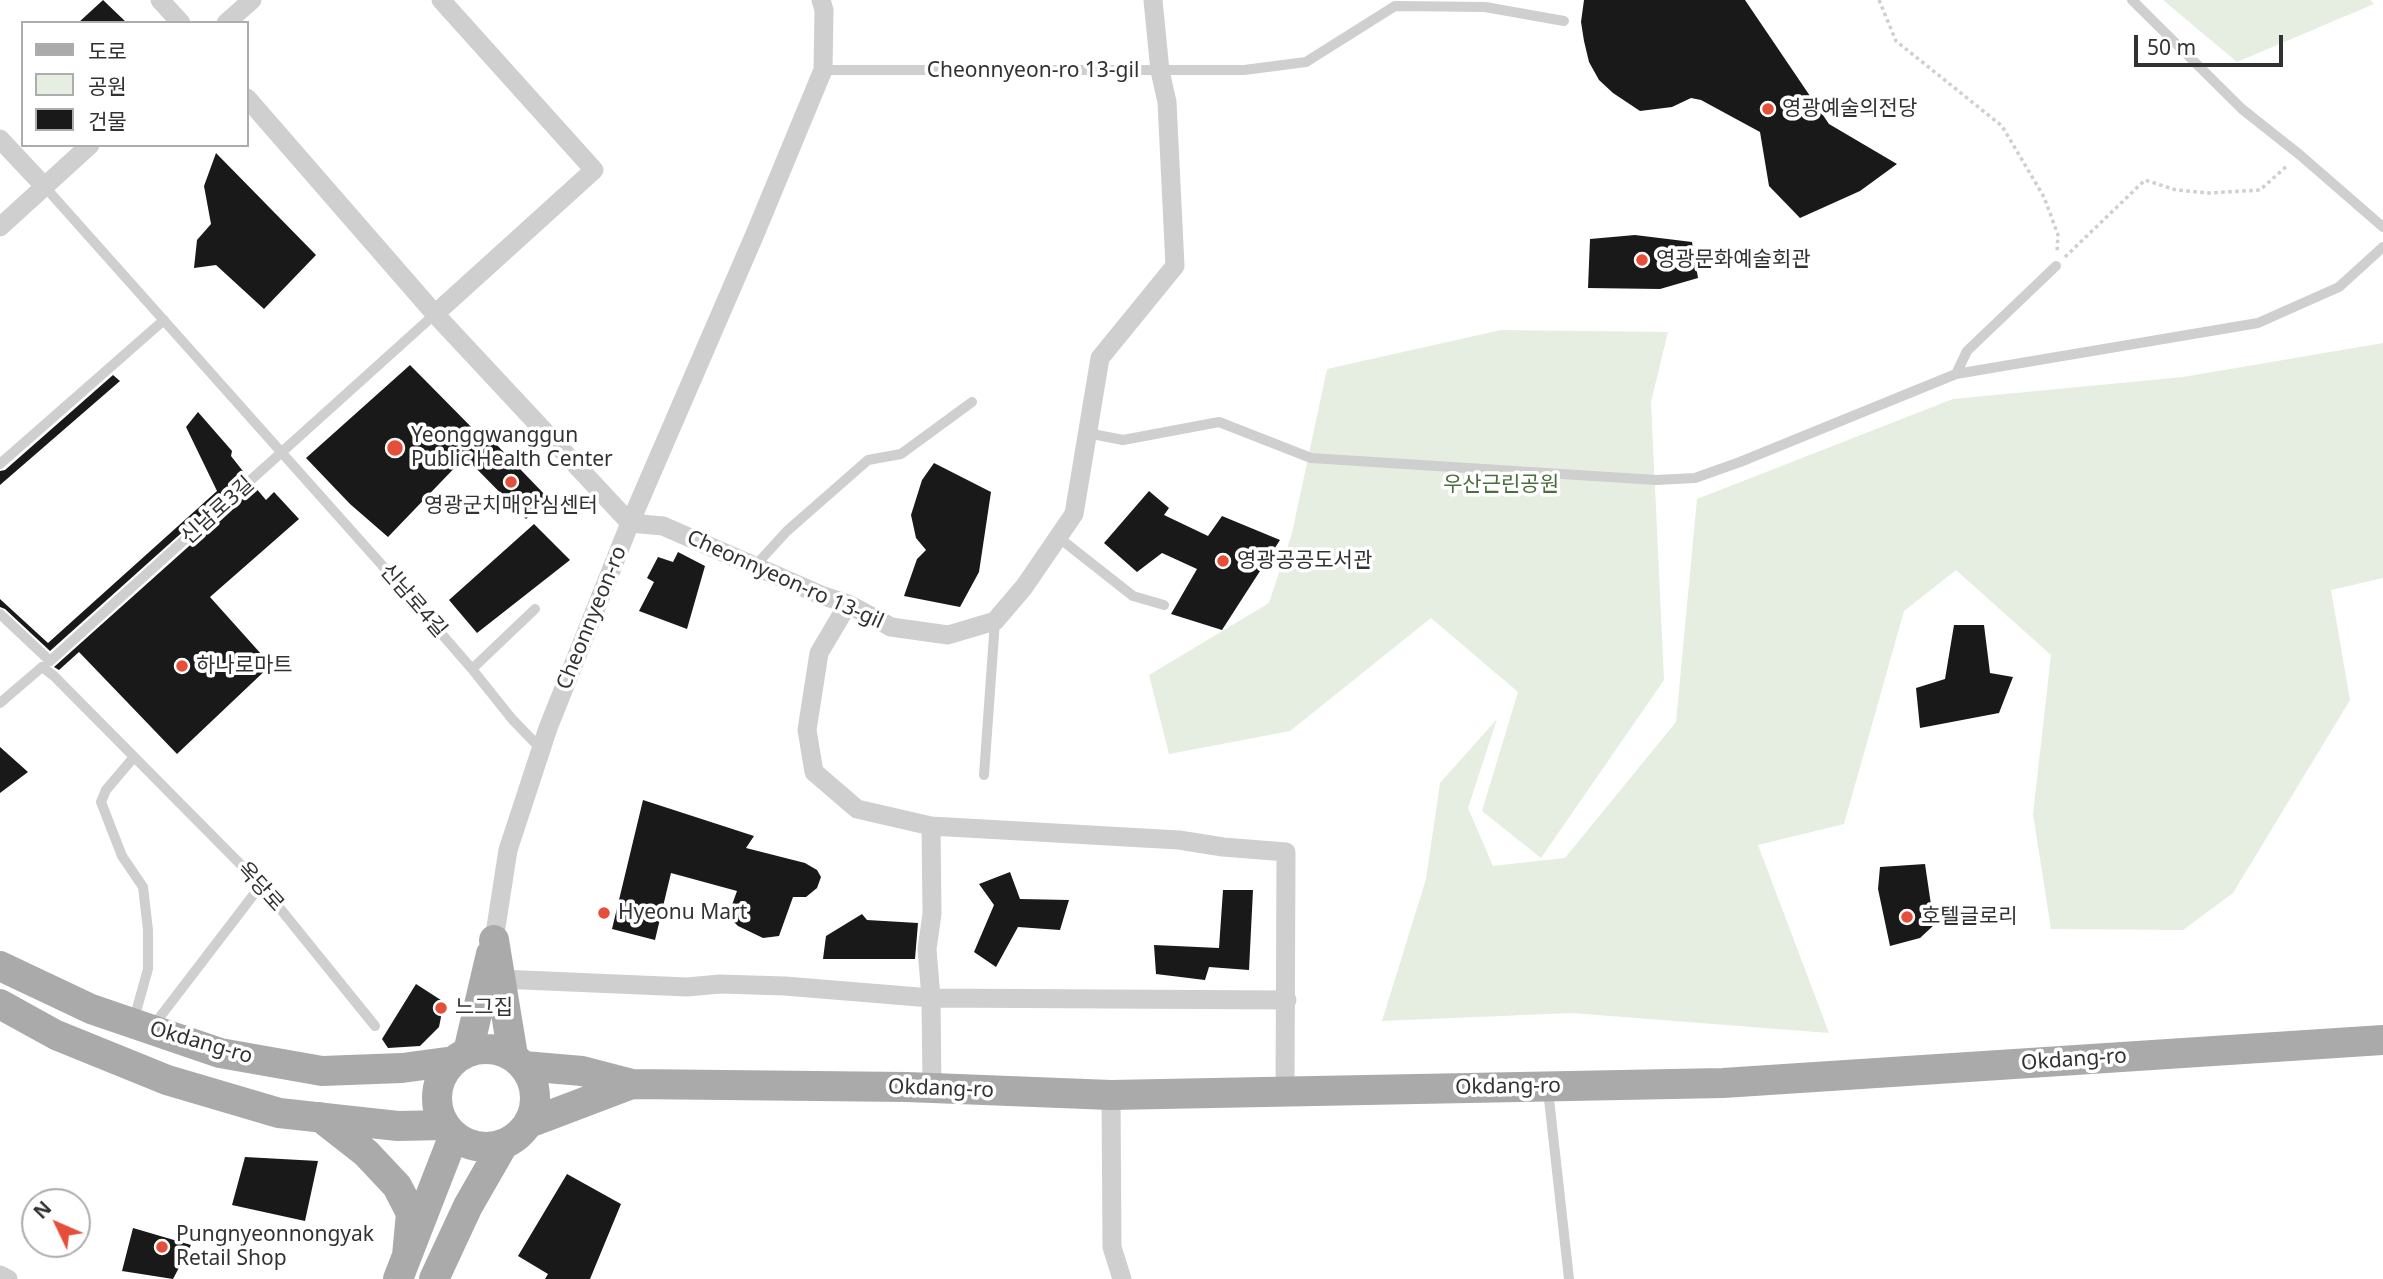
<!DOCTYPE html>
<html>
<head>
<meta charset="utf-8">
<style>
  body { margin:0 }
  #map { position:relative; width:2383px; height:1279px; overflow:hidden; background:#fff; font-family:"Noto Sans","Noto Sans KR",sans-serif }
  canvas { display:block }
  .legend { position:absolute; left:21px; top:21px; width:228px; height:126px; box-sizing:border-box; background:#fff; border:2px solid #adadad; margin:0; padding:9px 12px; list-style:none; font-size:21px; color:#323232 }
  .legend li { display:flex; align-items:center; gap:14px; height:35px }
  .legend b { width:35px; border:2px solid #adadad }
  .north { position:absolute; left:21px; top:1188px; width:70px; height:70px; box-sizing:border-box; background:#fff; border:2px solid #adadad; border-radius:50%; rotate:314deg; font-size:19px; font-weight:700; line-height:28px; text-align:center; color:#323232 }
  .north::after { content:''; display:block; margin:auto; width:24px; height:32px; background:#e54e38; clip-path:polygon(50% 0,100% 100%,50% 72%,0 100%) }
  .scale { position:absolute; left:2134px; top:35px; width:149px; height:32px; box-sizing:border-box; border:4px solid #323232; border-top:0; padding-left:9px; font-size:21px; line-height:24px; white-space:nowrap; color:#323232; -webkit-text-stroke:5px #fff; paint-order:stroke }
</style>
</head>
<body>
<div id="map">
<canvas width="2383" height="1279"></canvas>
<ul class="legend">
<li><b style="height:9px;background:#aaa"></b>도로</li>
<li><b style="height:19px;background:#e5eee0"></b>공원</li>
<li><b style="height:19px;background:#191919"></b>건물</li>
</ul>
<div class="north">N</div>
<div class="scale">50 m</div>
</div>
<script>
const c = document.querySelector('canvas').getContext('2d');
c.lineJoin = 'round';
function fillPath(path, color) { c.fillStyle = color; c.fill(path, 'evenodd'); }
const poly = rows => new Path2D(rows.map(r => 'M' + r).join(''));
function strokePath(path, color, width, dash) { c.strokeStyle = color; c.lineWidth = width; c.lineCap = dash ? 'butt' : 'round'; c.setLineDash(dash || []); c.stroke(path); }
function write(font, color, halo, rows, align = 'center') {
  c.font = font + ' "Noto Sans","Noto Sans KR",sans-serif'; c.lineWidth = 7; c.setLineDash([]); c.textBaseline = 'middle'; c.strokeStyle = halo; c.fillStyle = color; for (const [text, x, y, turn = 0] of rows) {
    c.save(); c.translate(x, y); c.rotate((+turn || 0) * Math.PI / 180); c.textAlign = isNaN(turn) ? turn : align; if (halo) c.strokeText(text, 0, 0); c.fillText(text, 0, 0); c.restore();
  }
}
fillPath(poly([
  [2163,0,2370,0,2374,4,2237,62],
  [1501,330,1668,332,1651,402,1664,680,1541,858,1482,811,1518,692,1431,618,1290,731,1169,754,1149,675,1269,603,1292,533,1327,369],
  [2383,343,2383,578,2331,590,2350,700,2233,893,2183,930,2051,929,2033,814,2051,655,1956,570,1904,611,1844,824,1758,845,1829,1033,1572,1013,1382,1021,1426,879,1440,783,1497,719,1468,808,1493,866,1565,858,1676,722,1697,499,1953,399,2183,377]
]), '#e5eee0');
fillPath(poly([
  [103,0,127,23,78,23],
  [1584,0,1745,0,1829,124,1897,164,1860,191,1800,218,1769,186,1760,132,1701,100,1691,98,1672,107,1640,111,1613,93,1599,80,1589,62,1584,41,1581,22],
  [216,153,316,255,264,309,216,265,194,268,197,240,211,224,204,186],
  [1635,235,1692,242,1698,278,1660,289,1588,288,1590,239],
  [410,365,490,446,494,442,548,498,526,519,465,457,388,537,350,504,306,458],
  [113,375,120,381,0,485,0,471,5,470],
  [198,412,232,451,231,456,246,475,50,651,5,609,0,607,0,599,48,643,217,491,186,427],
  [934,463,991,492,979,572,960,607,904,596,917,559,926,550,916,538,911,515,922,480],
  [255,487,266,500,274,492,299,519,210,597,271,665,177,754,79,652,59,670,54,667],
  [1149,491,1169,508,1164,515,1208,536,1222,516,1280,540,1222,630,1171,614,1197,569,1162,553,1137,572,1104,543],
  [534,524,570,560,477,633,449,600],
  [678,552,705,566,687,629,639,611,654,582,647,578,658,557,673,562],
  [1954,625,1984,625,1990,673,2013,677,1999,713,1920,728,1916,688,1945,679],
  [0,747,28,772,0,793],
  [643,800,754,836,746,848,805,863,817,870,821,877,817,888,806,897,793,897,779,936,763,938,738,926,728,916,737,891,671,873,655,940,612,929],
  [1925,864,1934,925,1920,938,1890,946,1878,889,1880,867],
  [1010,872,1020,899,1069,900,1060,930,1018,927,996,967,974,952,994,905,979,884],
  [1223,890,1253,890,1249,970,1209,967,1205,980,1156,974,1154,945,1219,948],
  [862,914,867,920,918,923,915,959,823,959,826,936],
  [416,984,444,1002,439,1027,420,1046,388,1048,382,1039],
  [245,1157,318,1161,305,1221,232,1205],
  [567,1174,621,1204,590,1279,545,1279,548,1274,518,1256],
  [133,1228,191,1245,173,1279,122,1271]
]), '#191919');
strokePath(poly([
  [1879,0,1896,41,2002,126,2044,197,2058,235,2057,252],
  [2065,257,2145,180,2176,190,2209,193,2260,190,2288,165]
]), '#cfcfcf', 3.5, [3.5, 3.5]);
strokePath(poly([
  [2132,0,2242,109,2300,155,2383,227],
  [823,70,1244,70,1306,62,1395,6,1485,7,1564,21],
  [45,187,381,564,472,669,512,719,541,749],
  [1956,374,1967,351,2056,266],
  [1087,433,1123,440,1219,422,1311,458,1656,480,1695,478,1740,462,1956,374,2258,323,2339,287,2383,247],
  [0,464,164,320],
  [1058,537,1133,596,1164,605],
  [755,566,787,531,868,460,901,454,972,402],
  [0,614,50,661,435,314],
  [472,669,535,609],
  [0,703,42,667,54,676,261,885,375,1026],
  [134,757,106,790,101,802,122,856,143,887,148,930,148,969,134,1019],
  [984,775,995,621],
  [153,1026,261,885],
  [1548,1090,1569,1279]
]), '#cfcfcf', 10);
strokePath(poly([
  [160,0,181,23],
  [821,0,824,10,823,70,755,234,630,523,663,526,821,595,848,604,891,627,948,635,995,621,1024,587,1074,514,1100,358,1175,266,1167,102,1160,71,1153,0],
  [226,23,252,0],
  [247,98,435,314,630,523,548,728,508,850,494,940],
  [0,139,45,187],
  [0,227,90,145],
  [435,314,594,170,441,0],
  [848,604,819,653,807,730,814,772,857,809,931,826,1179,840,1223,847,1286,852,1285,1091],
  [931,826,932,914,927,949,931,998,932,1088],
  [500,979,687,987,720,984,785,986,931,998,1287,1000],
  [1111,1095,1112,1247,1122,1279],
  [0,1275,8,1279]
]), '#cfcfcf', 19);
strokePath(poly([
  [494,940,513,1056],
  [0,966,91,1009,220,1053,322,1071,402,1068,454,1061],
  [0,1004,56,1035,167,1080,279,1113,398,1126,445,1125],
  '437 1098a49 49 0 1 1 98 0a49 49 0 1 1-98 0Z',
  [468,1052,491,954],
  [524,1066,582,1071,632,1084,907,1087,1111,1095,1723,1083,2383,1040],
  [320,1117,366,1153,397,1186,411,1213,407,1256],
  [529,1123,632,1084],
  [398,1279,454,1135],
  [434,1279,468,1206,503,1145]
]), '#aaa', 30);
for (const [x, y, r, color] of [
  [1768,109,7,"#e54e38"],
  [1642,260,7,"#e54e38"],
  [395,448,9,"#e54e38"],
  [511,482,7,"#e54e38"],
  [1223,561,7,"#e54e38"],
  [182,666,7,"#e54e38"],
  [604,913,7,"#e54e38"],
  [1907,917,7,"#e54e38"],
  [441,1008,7,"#e54e38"],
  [162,1247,7,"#e54e38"]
]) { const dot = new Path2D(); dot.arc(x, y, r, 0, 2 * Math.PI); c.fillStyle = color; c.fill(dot); strokePath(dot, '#fff', 2.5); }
write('21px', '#323232', '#fff', [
  ["Cheonnyeon-ro 13-gil",1033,71],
  ["신남로3길",218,511,-42],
  ["Cheonnyeon-ro 13-gil",785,580,24],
  ["신남로4길",413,601,49],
  ["Cheonnyeon-ro",592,618,-68],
  ["옥당로",260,887,48],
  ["Okdang-ro",201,1043,16],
  ["Okdang-ro",2074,1060,-4],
  ["Okdang-ro",1508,1087,-1],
  ["Okdang-ro",941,1089,2]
]);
write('21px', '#323232', '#fff', [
  ["영광예술의전당",1782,109],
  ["영광문화예술회관",1656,260],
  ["Yeonggwanggun",411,436],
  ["Public Health Center",411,460],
  ["영광군치매안심센터",511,506,"center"],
  ["영광공공도서관",1237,561],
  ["하나로마트",196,666],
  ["Hyeonu Mart",618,913],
  ["호텔글로리",1921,917],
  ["느그집",455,1008],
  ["Pungnyeonnongyak",176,1235],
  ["Retail Shop",176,1259]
], 'left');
write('21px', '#4b6e3e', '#fff', [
  ["우산근린공원",1501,485]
]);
</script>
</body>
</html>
